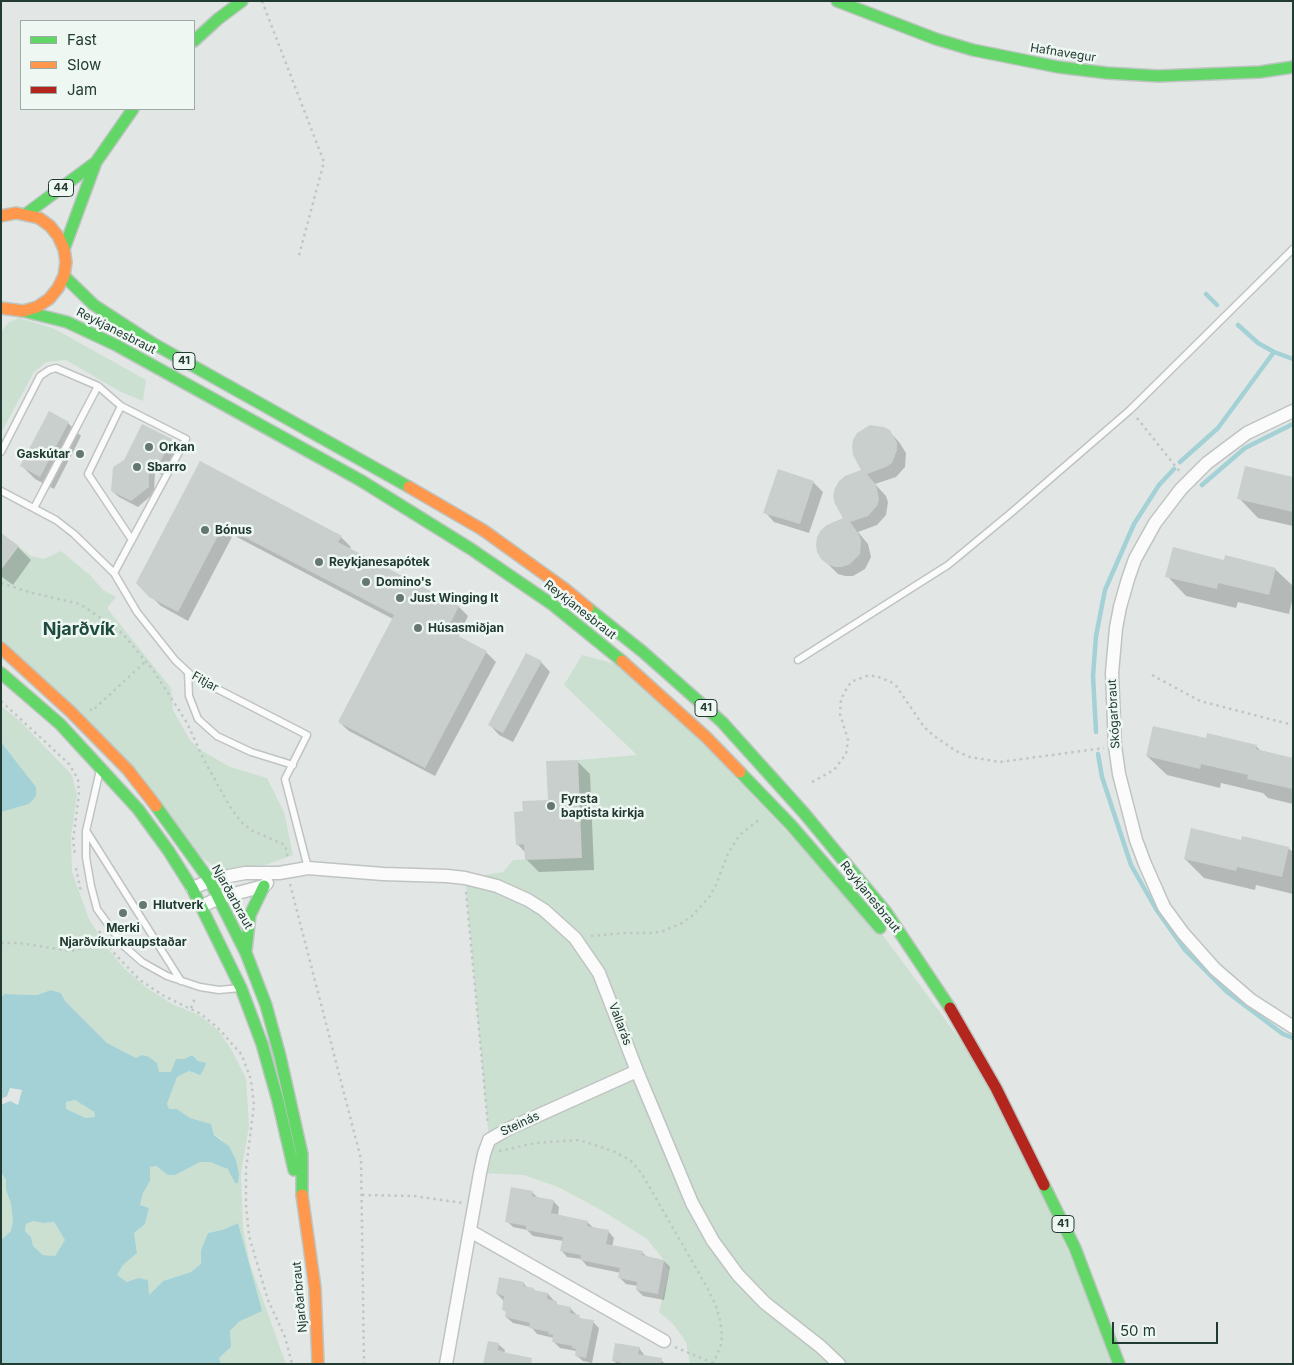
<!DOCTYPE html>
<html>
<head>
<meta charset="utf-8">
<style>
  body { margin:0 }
  #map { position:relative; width:1294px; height:1365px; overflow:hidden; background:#e2e7e5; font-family:Inter,sans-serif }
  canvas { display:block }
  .frame { position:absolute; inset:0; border:2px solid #213a32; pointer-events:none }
  .legend { position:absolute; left:20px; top:20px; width:175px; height:90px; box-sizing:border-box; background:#eff7f3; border:1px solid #9daba6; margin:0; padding:6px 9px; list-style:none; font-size:15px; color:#213a32 }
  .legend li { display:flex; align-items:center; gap:10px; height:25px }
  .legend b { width:25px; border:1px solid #9daba6 }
  .scale { position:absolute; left:1112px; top:1322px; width:106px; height:22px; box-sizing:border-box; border:2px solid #213a32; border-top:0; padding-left:6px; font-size:15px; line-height:18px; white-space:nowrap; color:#213a32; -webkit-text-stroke:4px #eff7f3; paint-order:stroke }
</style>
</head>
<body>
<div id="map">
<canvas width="1294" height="1365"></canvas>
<div class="frame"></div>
<ul class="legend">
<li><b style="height:6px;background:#63d668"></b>Fast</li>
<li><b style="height:6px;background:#ff974d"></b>Slow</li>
<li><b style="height:6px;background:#b3261e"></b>Jam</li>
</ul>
<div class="scale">50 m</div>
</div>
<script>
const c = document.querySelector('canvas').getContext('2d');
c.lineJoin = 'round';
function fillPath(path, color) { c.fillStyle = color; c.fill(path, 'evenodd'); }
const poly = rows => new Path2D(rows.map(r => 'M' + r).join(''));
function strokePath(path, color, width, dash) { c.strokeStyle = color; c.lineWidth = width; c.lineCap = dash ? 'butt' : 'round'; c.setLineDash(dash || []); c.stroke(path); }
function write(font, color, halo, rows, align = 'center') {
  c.font = font + ' Inter,sans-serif'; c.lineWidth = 5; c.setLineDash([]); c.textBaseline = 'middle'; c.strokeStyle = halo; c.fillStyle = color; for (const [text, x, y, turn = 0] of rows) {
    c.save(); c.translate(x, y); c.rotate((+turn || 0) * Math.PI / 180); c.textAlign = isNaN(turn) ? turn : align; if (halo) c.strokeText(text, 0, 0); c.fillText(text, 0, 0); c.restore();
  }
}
fillPath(poly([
  [19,318,53,328,146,380,143,401,121,392,66,360,46,362,34,372,1,433,1,332,9,322],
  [1,533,31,556,44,559,61,551,90,575,103,590,116,597,107,608,171,688,173,710,190,740,199,749,230,767,267,778,284,812,293,855,265,865,227,870,216,867,201,857,1,643],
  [582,655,631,668,873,922,996,1088,1118,1364,690,1364,686,1342,674,1325,659,1312,669,1271,663,1259,647,1239,603,1211,558,1187,524,1175,480,1173,489,1140,465,878,503,872,513,860,581,857,578,760,637,755,564,685],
  [1,706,21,722,72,775,77,795,71,837,72,872,89,919,108,949,125,969,147,988,172,1004,199,1015,218,1030,231,1049,246,1078,249,1126,241,1174,243,1229,250,1264,286,1364,221,1364,219,1358,231,1347,230,1331,240,1321,249,1268,238,1223,222,1230,208,1233,201,1250,201,1264,191,1272,163,1281,149,1295,138,1278,127,1282,117,1275,123,1265,137,1253,134,1233,145,1224,149,1209,140,1206,143,1193,150,1181,150,1167,156,1166,168,1175,175,1175,200,1162,210,1162,222,1166,239,1174,236,1160,229,1146,220,1138,214,1135,211,1124,190,1118,177,1109,168,1109,167,1104,177,1077,189,1071,195,1074,198,1061,191,1055,184,1059,171,1072,158,1072,127,1053,107,1043,65,1001,61,993,51,990,37,995,5,994,1,997,1,812,29,804,36,787,1,742],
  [75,1100,94,1112,95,1118,86,1118,66,1109,66,1102],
  [1,1172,6,1180,6,1190,11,1204,13,1220,11,1231,1,1240],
  [33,1221,44,1223,54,1222,65,1240,55,1256,43,1255,33,1246,31,1237,25,1231,26,1224]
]), '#cbe0d1');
fillPath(poly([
  [1,742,36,787,36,796,29,804,1,812],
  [51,990,61,993,65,1001,107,1043,136,1058,142,1055,149,1057,157,1063,159,1072,171,1072,176,1059,184,1059,192,1055,198,1061,206,1063,204,1069,200,1075,189,1071,177,1077,167,1104,169,1109,177,1109,190,1118,211,1124,214,1135,229,1146,236,1160,239,1174,238,1183,235,1183,228,1169,210,1162,200,1162,175,1175,168,1175,156,1166,150,1167,150,1181,143,1193,140,1205,149,1208,145,1224,134,1233,137,1253,123,1265,117,1275,127,1282,138,1278,148,1280,149,1295,163,1281,191,1272,201,1264,201,1250,208,1233,222,1230,238,1223,262,1311,240,1321,230,1331,231,1347,219,1358,221,1364,1,1364,1,1240,11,1231,13,1220,11,1204,6,1190,6,1180,1,1172,1,1105,10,1101,18,1105,22,1090,10,1088,7,1096,1,1099,1,997,5,994,37,995],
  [75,1100,94,1112,95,1117,86,1118,66,1109,66,1102],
  [33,1221,44,1223,54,1222,65,1240,55,1256,43,1255,33,1246,31,1237,25,1231,26,1224]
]), '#a3d1d6');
fillPath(poly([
  [68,423,81,436,54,489,35,479,22,466],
  [889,431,899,442,906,453,905,467,896,477,875,484,886,496,888,502,886,515,877,525,858,532,868,544,871,557,865,569,853,576,845,576,838,574,822,558,845,519,863,471],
  [171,440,177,447,162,475,155,471,154,493,138,507,119,497,112,491],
  [200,463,341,537,351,547,349,549,459,607,468,616,458,637,486,652,496,662,435,776,349,731,339,722,393,619,233,535,188,621,161,606,137,583],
  [1293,478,1293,526,1258,518,1239,498],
  [813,482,823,492,809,533,774,522,765,512],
  [1,535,18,547,31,560,13,585,1,576],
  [1225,561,1275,569,1293,586,1293,597,1289,614,1238,602,1236,608,1186,596,1167,576],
  [541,662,550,672,513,742,499,735,490,725],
  [1207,740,1256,746,1262,752,1293,759,1293,804,1268,798,1263,793,1221,783,1220,788,1167,775,1147,756],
  [577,761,590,774,594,870,539,872,526,859,526,853,517,844,524,812,549,801],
  [1242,841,1288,848,1293,852,1293,894,1256,885,1255,890,1204,878,1185,859],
  [532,1192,538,1198,553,1201,559,1207,558,1216,587,1222,594,1228,608,1231,614,1238,612,1247,643,1253,648,1258,664,1261,670,1267,664,1300,643,1296,637,1290,638,1286,626,1284,620,1278,621,1273,587,1266,581,1259,567,1257,561,1250,563,1241,533,1236,527,1230,513,1227,507,1221],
  [523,1283,528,1288,533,1289,536,1292,548,1294,559,1306,570,1308,576,1314,576,1316,582,1319,593,1322,599,1328,592,1363,583,1361,576,1355,576,1351,560,1348,553,1341,554,1338,537,1334,531,1327,513,1323,506,1317,507,1313,503,1309,503,1300,497,1294],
  [498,1344,505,1350,504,1354,485,1364],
  [639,1348,645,1356,651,1359,662,1361,665,1364,617,1364,613,1360]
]), '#0003');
strokePath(poly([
  [1206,294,1217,305],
  [1238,325,1258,343,1274,352,1293,359],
  [1180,462,1218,428,1274,352],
  [1202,485,1245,448,1293,424],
  [1096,732,1093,676,1096,636,1105,590,1134,524,1159,485,1174,469],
  [1098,754,1102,777,1131,865,1156,909,1185,950,1227,992,1283,1034,1293,1038]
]), '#a3d1d6', 4.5);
fillPath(poly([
  [49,411,69,422,40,477,20,466],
  [142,424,172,439,156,470,149,466,149,487,131,501,111,491,113,467,124,460],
  [870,425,884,427,890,430,897,443,897,450,892,463,886,467,867,474,876,485,879,499,877,506,868,516,850,522,858,533,861,540,860,554,850,564,842,567,835,567,827,564,821,559,817,552,816,545,817,537,821,530,827,525,843,518,835,504,833,496,835,488,839,481,845,476,861,470,853,455,852,447,853,440,857,433],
  [200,461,342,536,338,542,459,606,447,630,487,651,425,768,338,722,394,615,223,526,178,612,149,597,136,583],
  [1245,466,1293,477,1293,512,1237,499],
  [778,469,814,481,800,524,763,513],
  [1,533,19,546,1,570],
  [1173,547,1224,560,1225,555,1276,568,1269,595,1218,583,1217,589,1165,577],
  [526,653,542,661,503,733,488,725],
  [1153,726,1206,738,1207,733,1257,745,1256,749,1293,758,1293,789,1247,779,1248,775,1201,764,1200,769,1146,756],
  [578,760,582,858,525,860,524,844,516,845,514,812,523,811,522,801,548,800,546,761],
  [1191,828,1241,840,1242,836,1289,847,1282,877,1237,867,1236,871,1184,859],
  [511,1187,533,1191,532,1196,554,1200,551,1213,588,1221,587,1226,609,1230,606,1244,643,1251,642,1255,664,1260,658,1294,636,1290,637,1282,618,1278,620,1268,580,1260,581,1255,560,1251,563,1237,526,1230,526,1226,505,1222],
  [499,1277,524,1282,523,1286,534,1288,534,1290,548,1293,547,1299,557,1301,556,1304,571,1307,570,1313,580,1315,579,1318,594,1320,586,1358,575,1356,576,1349,572,1348,572,1346,552,1342,553,1335,548,1334,549,1332,529,1328,530,1323,505,1317,506,1311,502,1310,504,1296,496,1294],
  [488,1341,499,1343,498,1350,503,1351,502,1352,532,1358,531,1364,483,1364],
  [615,1343,640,1347,638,1354,662,1358,661,1364,620,1364,620,1362,612,1361]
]), '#c9cfcc');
const lane = poly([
  [121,406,88,474,132,540],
  [1,452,40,376,49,370,56,368,98,386,121,406,186,439,114,573],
  [1,491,56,520,74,534,114,573,137,612,175,660,192,676,307,735,285,779,308,868],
  [34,508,98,386],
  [798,660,948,565,1012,512,1130,410,1293,249],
  [188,672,189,696,198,719,217,736,251,752,293,765],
  [100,770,86,831,86,857,91,886,97,909,124,946,142,962,167,976,200,987,219,990,240,988],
  [87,832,181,981]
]);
const street = poly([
  [1293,411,1247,433,1207,463,1181,489,1155,523,1135,559,1128,579,1120,607,1116,628,1112,673,1115,746,1119,774,1136,840,1145,864,1164,907,1183,933,1215,969,1251,1000,1293,1027],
  [192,888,210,881,229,876,245,873,279,873,308,868,383,874,447,876,465,878,497,886,528,900,544,910,575,938,599,973,637,1071,692,1203,713,1241,738,1275,765,1303,821,1347,839,1364],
  [202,906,219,898,264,886,267,883],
  [470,1231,664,1341],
  [446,1364,480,1173,484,1154,489,1140,508,1129,637,1071]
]);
const fast = poly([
  [837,1,936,39,973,50,1058,67,1107,73,1158,76,1260,72,1293,67],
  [194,41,218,19,242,1],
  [26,214,96,162],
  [64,249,96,162,133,109],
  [64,276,94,305,154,344,409,487],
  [23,311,67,322,116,345,360,480,471,549,553,605,622,661],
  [588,608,643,652,722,722,804,813,886,912,950,1008],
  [1,673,60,724,138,809,168,850,192,888,241,988,262,1044,278,1101,294,1170],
  [740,772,791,825,880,928],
  [156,806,210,881,246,953,266,1005,280,1056,302,1154,302,1195],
  [246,950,250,915,264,886],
  [1044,1185,1075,1248,1119,1364]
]);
const slow = poly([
  [1,216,16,213,39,218,50,226,58,236,64,249,66,262,64,276,58,288,49,299,37,307,23,311,1,308],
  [409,487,483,530,565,589,588,608],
  [1,648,71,712,128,770,156,806],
  [622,661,706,737,740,772],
  [302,1195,315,1288,318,1364]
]);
const jam = poly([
  [950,1008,996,1088,1044,1185]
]);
strokePath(lane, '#bfc4c2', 9);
strokePath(street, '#bfc4c2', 15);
strokePath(fast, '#bec5c2', 14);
strokePath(slow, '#bec5c2', 14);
strokePath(jam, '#bec5c2', 14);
strokePath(poly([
  [262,1,324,162,298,259],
  [1137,418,1180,472],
  [1,583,29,592,80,604,111,625,123,634,153,670,175,704,187,723,204,760,229,805,241,822,251,830,285,845,288,859],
  [1152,675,1200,701,1293,725],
  [1,701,69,764,78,779,79,795,73,840,75,855],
  [90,709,92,711,146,661],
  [812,782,834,770,846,754,848,740,840,714,841,699,848,686,853,681,867,676,876,676,891,682,897,687,924,727,934,736,956,751,970,757,1000,762,1104,748],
  [76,868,81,892],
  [290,884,361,1159,364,1364],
  [466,892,488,1125],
  [99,931,114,953,140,980,164,996,201,1014,218,1028,242,1055,251,1080,254,1105,246,1169,246,1205,249,1236,268,1300,285,1337,292,1364],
  [591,936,626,933,649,933,661,932,682,923,693,915,710,896,716,885,727,856,736,840,742,833,760,819],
  [1,943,19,943,71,951,89,946,104,936],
  [191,1008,196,996],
  [499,1151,536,1143,579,1140,613,1151,630,1160,642,1174,708,1289,716,1306,720,1320,722,1335,721,1345,713,1364],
  [362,1195,414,1196,463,1203],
  [675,1347,715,1364]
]), '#bfc7c5', 2.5, [2.5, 4]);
strokePath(lane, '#fbfbfb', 6);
strokePath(street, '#fbfbfb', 12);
strokePath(fast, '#63d668', 11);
strokePath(slow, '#ff974d', 11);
strokePath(jam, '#b3261e', 11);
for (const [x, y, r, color] of [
  [149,447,5,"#657771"],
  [80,454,5,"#657771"],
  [137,467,5,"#657771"],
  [205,530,5,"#657771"],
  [319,562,5,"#657771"],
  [366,582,5,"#657771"],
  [400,598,5,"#657771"],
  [418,628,5,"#657771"],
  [551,806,5,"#657771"],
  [143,905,5,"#657771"],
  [123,913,5,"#657771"]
]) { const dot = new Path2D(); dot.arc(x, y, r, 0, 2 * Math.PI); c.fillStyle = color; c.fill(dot); strokePath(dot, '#eff7f3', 2); }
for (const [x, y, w] of [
  [61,188,25],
  [184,361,22],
  [706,708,22],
  [1063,1224,22]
]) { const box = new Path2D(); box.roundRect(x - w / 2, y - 8.5, w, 17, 4); c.fillStyle = '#eff7f3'; c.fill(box); strokePath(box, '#213a32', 1); }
write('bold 11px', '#213a32', null, [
  ["44",61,188],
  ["41",184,361],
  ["41",706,708],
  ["41",1063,1224]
]);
write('12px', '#213a32', '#eff7f3', [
  ["Hafnavegur",1063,53,9],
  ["Reykjanesbraut",116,331,27],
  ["Reykjanesbraut",580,610,38],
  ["Fitjar",205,682,29],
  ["Skógarbraut",1114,714,-93],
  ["Njarðarbraut",232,897,61],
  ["Reykjanesbraut",870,897,51],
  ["Vallarás",620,1024,69],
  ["Steinás",520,1124,-25],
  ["Njarðarbraut",300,1297,-95]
]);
write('bold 12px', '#213a32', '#eff7f3', [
  ["Orkan",159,447],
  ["Gaskútar",70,454,"right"],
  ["Sbarro",147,467],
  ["Bónus",215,530],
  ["Reykjanesapótek",329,562],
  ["Domino's",376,582],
  ["Just Winging It",410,598],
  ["Húsasmiðjan",428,628],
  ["Fyrsta",561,799],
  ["baptista kirkja",561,813],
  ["Hlutverk",153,905],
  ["Merki",123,928,"center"],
  ["Njarðvíkurkaupstaðar",123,942,"center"]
], 'left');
write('bold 18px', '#1d4b3d', '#eff7f3', [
  ["Njarðvík",79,630]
]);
</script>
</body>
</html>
